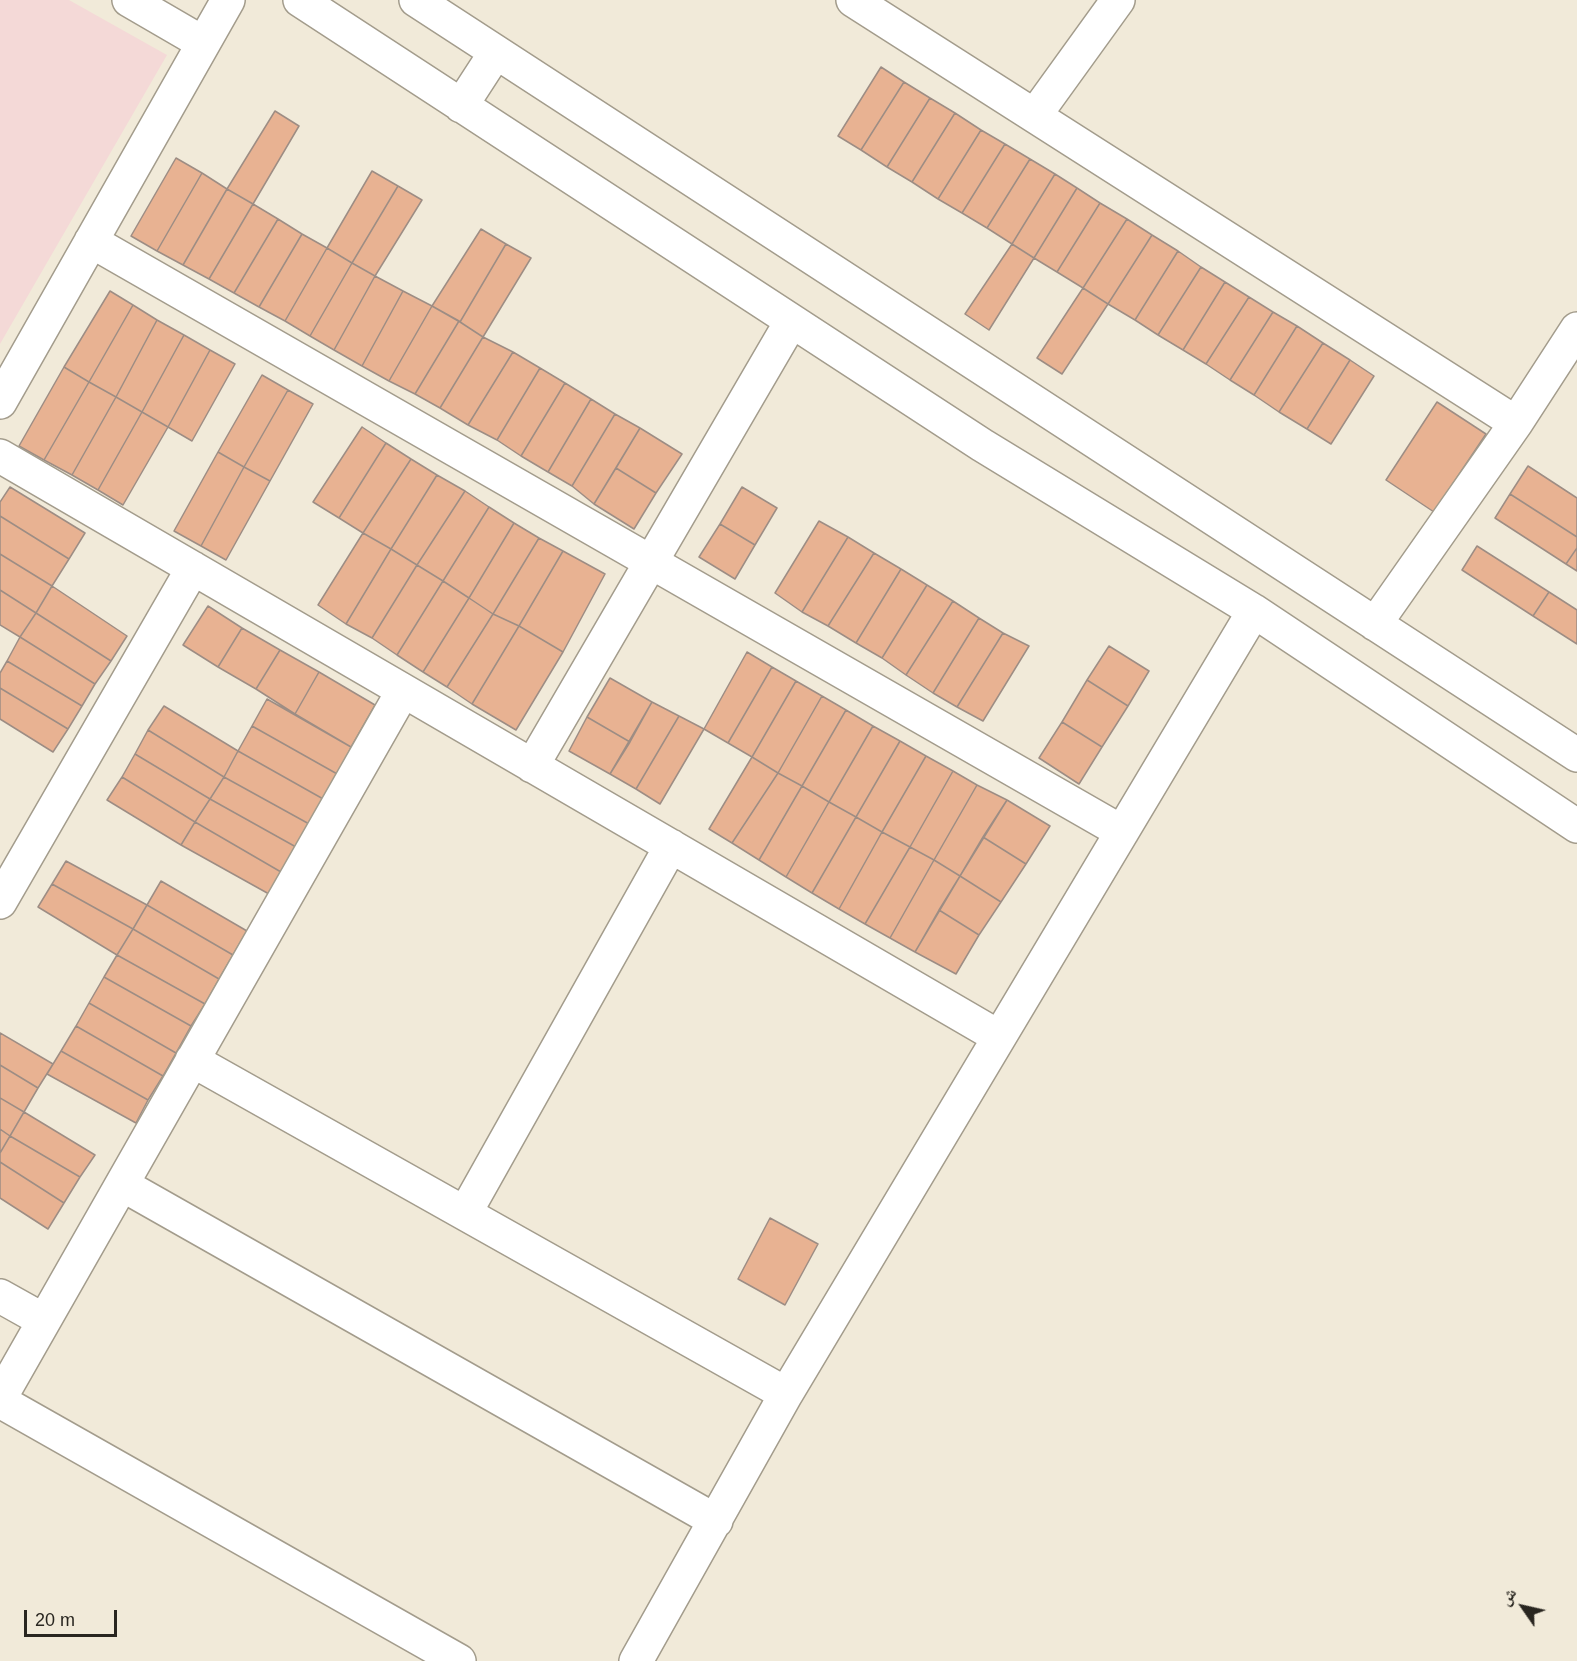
<!DOCTYPE html>
<html>
<head>
<meta charset="utf-8">
<style>
  body { margin:0 }
  #map { position:relative; width:1577px; height:1661px; overflow:hidden; background:#f1ead9; font-family:Helvetica,"Noto Naskh Arabic",sans-serif }
  canvas { display:block }
  .north { position:absolute; left:1493px; top:1577px; width:60px; height:60px; -webkit-text-stroke:4px #f1ead9; paint-order:stroke; rotate:304deg; font-size:16px; font-weight:700; line-height:24px; text-align:center; color:#292620 }
  .north::after { content:''; display:block; margin:auto; width:21px; height:27px; background:#292620; clip-path:polygon(50% 0,100% 100%,50% 72%,0 100%) }
  .scale { position:absolute; left:24px; top:1610px; width:93px; height:27px; box-sizing:border-box; border:3px solid #292620; border-top:0; padding-left:8px; font-size:18px; line-height:21px; white-space:nowrap; color:#292620; -webkit-text-stroke:4px #f1ead9; paint-order:stroke }
</style>
</head>
<body>
<div id="map">
<canvas width="1577" height="1661"></canvas>
<div class="north">ش</div>
<div class="scale">20 m</div>
</div>
<script>
const c = document.querySelector('canvas').getContext('2d');
c.lineJoin = 'round';
function fillPath(path, color) { c.fillStyle = color; c.fill(path, 'evenodd'); }
const poly = rows => new Path2D(rows.map(r => 'M' + r).join(''));
function strokePath(path, color, width, dash) { c.strokeStyle = color; c.lineWidth = width; c.lineCap = dash ? 'butt' : 'round'; c.setLineDash(dash || []); c.stroke(path); }
fillPath(poly([
  [0,0,69,0,167,55,0,344]
]), '#f4d9d7');
const building = poly([
  [881,67,904,82,861,150,838,136,881,67],
  [904,82,930,98,887,167,861,150,904,82],
  [930,98,955,113,912,182,887,167,930,98],
  [275,111,299,126,253,204,227,189,275,111],
  [955,113,981,130,938,199,912,182,955,113],
  [981,130,1005,144,962,213,938,199,981,130],
  [1005,144,1030,159,987,228,962,213,1005,144],
  [176,158,202,173,157,251,131,236,176,158],
  [1030,159,1055,174,1012,244,987,228,1030,159],
  [372,171,398,186,352,263,327,248,372,171],
  [202,173,227,189,183,265,157,251,202,173],
  [1055,174,1077,188,1034,258,1012,244,1055,174],
  [398,186,422,200,375,276,352,263,398,186],
  [1077,188,1100,203,1057,272,1034,258,1077,188],
  [227,189,253,204,209,279,183,265,227,189],
  [1100,203,1127,219,1083,288,1057,272,1100,203],
  [253,204,278,219,234,293,209,279,253,204],
  [278,219,302,234,259,307,234,293,278,219],
  [1127,219,1152,235,1108,304,1083,288,1127,219],
  [481,229,506,244,460,322,432,306,481,229],
  [302,234,327,248,285,321,259,307,302,234],
  [1152,235,1178,251,1135,320,1108,304,1152,235],
  [506,244,531,258,483,337,460,322,506,244],
  [1012,244,1034,258,989,330,965,314,1012,244],
  [327,248,352,263,310,336,285,321,327,248],
  [1178,251,1201,267,1158,335,1135,320,1178,251],
  [352,263,375,276,334,350,310,336,352,263],
  [1201,267,1225,282,1183,350,1158,335,1201,267],
  [375,276,403,291,362,366,334,350,375,276],
  [1225,282,1249,297,1206,364,1183,350,1225,282],
  [1083,288,1108,304,1062,374,1037,358,1083,288],
  [110,291,133,305,89,382,64,367,110,291],
  [403,291,432,306,389,381,362,366,403,291],
  [1249,297,1273,312,1230,380,1206,364,1249,297],
  [133,305,157,320,116,397,89,382,133,305],
  [432,306,459,321,415,394,389,381,432,306],
  [1273,312,1297,326,1254,395,1230,380,1273,312],
  [157,320,184,335,142,412,116,397,157,320],
  [459,321,483,337,440,408,415,394,459,321],
  [1297,326,1323,343,1279,412,1254,395,1297,326],
  [184,335,210,350,168,427,142,412,184,335],
  [483,337,513,352,468,425,440,408,483,337],
  [1323,343,1350,360,1307,429,1279,412,1323,343],
  [210,350,235,364,192,441,168,427,210,350],
  [513,352,540,368,497,440,468,425,513,352],
  [1350,360,1374,376,1331,444,1307,429,1350,360],
  [64,367,89,382,44,460,19,446,64,367],
  [540,368,565,383,521,456,497,440,540,368],
  [262,375,288,390,244,467,218,452,262,375],
  [89,382,116,397,72,475,44,460,89,382],
  [565,383,591,399,548,472,521,456,565,383],
  [288,390,313,404,270,481,244,467,288,390],
  [116,397,142,412,98,490,72,475,116,397],
  [591,399,615,414,572,486,548,472,591,399],
  [1437,402,1486,434,1434,512,1386,480,1437,402],
  [142,412,168,427,123,505,98,490,142,412],
  [615,414,640,428,594,504,572,486,615,414],
  [362,427,386,443,339,518,313,502,362,427],
  [640,428,682,454,656,493,616,468,640,428],
  [386,443,411,459,363,533,339,518,386,443],
  [218,452,244,467,201,546,174,531,218,452],
  [411,459,437,475,391,549,363,533,411,459],
  [1528,466,1577,498,1577,537,1510,494,1528,466],
  [244,467,270,481,226,560,201,546,244,467],
  [616,468,656,493,634,529,594,504,616,468],
  [437,475,465,491,417,565,391,549,437,475],
  [10,487,85,533,69,559,0,516,0,502,10,487],
  [742,487,777,508,755,545,720,524,742,487],
  [465,491,489,507,443,581,417,565,465,491],
  [1510,494,1577,537,1577,548,1566,564,1495,518,1510,494],
  [489,507,514,523,469,598,443,581,489,507],
  [0,516,69,559,52,586,0,554,0,516],
  [819,521,848,537,802,612,775,593,819,521],
  [514,523,539,538,493,614,469,598,514,523],
  [720,524,755,545,735,579,699,557,720,524],
  [363,533,391,549,346,624,318,605,363,533],
  [848,537,874,553,828,626,802,612,848,537],
  [539,538,563,551,519,626,493,614,539,538],
  [1477,546,1549,592,1533,616,1462,570,1477,546],
  [1577,548,1577,571,1566,564,1577,548],
  [391,549,417,565,372,638,346,624,391,549],
  [563,551,605,574,563,652,519,626,563,551],
  [874,553,901,569,856,643,828,626,874,553],
  [0,554,52,586,36,613,0,590,0,554],
  [417,565,443,581,397,655,372,638,417,565],
  [901,569,927,585,882,658,856,643,901,569],
  [443,581,469,598,423,672,397,655,443,581],
  [927,585,953,601,906,675,882,658,927,585],
  [52,586,127,636,111,661,36,613,52,586],
  [0,590,36,613,20,637,0,625,0,590],
  [1549,592,1577,610,1577,644,1533,616,1549,592],
  [469,598,493,614,447,687,423,672,469,598],
  [953,601,979,618,933,693,906,675,953,601],
  [208,606,242,628,218,667,183,645,208,606],
  [36,613,111,661,95,684,20,637,36,613],
  [493,614,519,626,472,704,447,687,493,614],
  [979,618,1003,633,957,707,933,693,979,618],
  [519,626,563,652,516,730,472,704,519,626],
  [242,628,280,650,256,689,218,667,242,628],
  [1003,633,1029,646,983,721,957,707,1003,633],
  [20,637,95,684,82,706,7,661,20,637],
  [1109,646,1149,671,1128,706,1087,680,1109,646],
  [280,650,319,672,295,714,256,689,280,650],
  [747,652,772,667,728,743,704,729,747,652],
  [7,661,82,706,68,729,0,688,0,673,7,661],
  [772,667,796,681,752,757,728,743,772,667],
  [319,672,375,705,351,747,295,714,319,672],
  [610,678,652,702,630,742,587,717,610,678],
  [1087,680,1128,706,1102,747,1062,722,1087,680],
  [796,681,822,696,778,773,752,757,796,681],
  [0,688,68,729,53,752,0,719,0,688],
  [822,696,846,710,802,786,778,773,822,696],
  [267,699,351,747,339,775,252,726,267,699],
  [652,702,679,716,636,789,610,774,652,702],
  [164,706,238,751,224,777,148,730,164,706],
  [846,710,873,726,829,802,802,786,846,710],
  [679,716,704,729,660,804,636,789,679,716],
  [587,717,630,742,610,774,569,751,587,717],
  [1062,722,1102,747,1079,784,1039,758,1062,722],
  [252,726,339,775,325,800,238,751,252,726],
  [873,726,900,741,856,817,829,802,873,726],
  [148,730,224,777,210,799,135,754,148,730],
  [900,741,926,756,882,832,856,817,900,741],
  [238,751,325,800,311,825,224,777,238,751],
  [135,754,210,799,195,822,122,777,135,754],
  [926,756,953,771,910,847,882,832,926,756],
  [752,757,778,773,732,843,709,829,752,757],
  [953,771,977,785,934,860,910,847,953,771],
  [778,773,802,786,759,860,732,843,778,773],
  [122,777,195,822,181,845,107,800,122,777],
  [224,777,311,825,296,847,210,799,224,777],
  [977,785,1007,800,960,876,934,860,977,785],
  [802,786,829,802,786,877,759,860,802,786],
  [210,799,296,847,281,872,195,822,210,799],
  [1007,800,1050,826,1026,864,983,837,1007,800],
  [829,802,856,817,812,893,786,877,829,802],
  [856,817,882,832,839,909,812,893,856,817],
  [195,822,281,872,269,894,181,845,195,822],
  [882,832,910,847,865,924,839,909,882,832],
  [983,837,1026,864,1001,902,960,876,983,837],
  [910,847,934,860,890,938,865,924,910,847],
  [934,860,960,876,915,952,890,938,934,860],
  [66,861,147,905,133,929,52,884,66,861],
  [960,876,1001,902,979,935,939,910,960,876],
  [161,881,247,931,233,955,147,905,161,881],
  [52,884,133,929,117,955,38,907,52,884],
  [147,905,233,955,219,979,133,929,147,905],
  [939,910,979,935,956,974,915,952,939,910],
  [133,929,219,979,205,1004,117,955,133,929],
  [117,955,205,1004,191,1026,104,977,117,955],
  [104,977,191,1026,176,1053,89,1003,104,977],
  [89,1003,176,1053,163,1076,76,1026,89,1003],
  [76,1026,163,1076,148,1100,61,1051,76,1026],
  [0,1033,53,1064,38,1088,0,1065,0,1033],
  [61,1051,148,1100,136,1123,47,1074,61,1051],
  [0,1065,38,1088,24,1112,0,1098,0,1065],
  [0,1098,24,1112,10,1136,0,1129,0,1098],
  [24,1112,95,1155,80,1177,10,1136,24,1112],
  [0,1129,10,1136,0,1153,0,1129],
  [10,1136,80,1177,64,1203,0,1162,0,1153,10,1136],
  [0,1162,64,1203,48,1229,0,1198,0,1162],
  [770,1218,818,1244,785,1305,738,1279,770,1218]
]);
fillPath(building, '#e8b292');
strokePath(building, '#9d8d84', 1.5);
const minor = poly([
  [129,0,203,43],
  [300,0,982,445,1254,611,1577,826],
  [416,0,1577,755],
  [853,0,1516,423],
  [461,106,496,52],
  [1035,115,1118,0],
  [91,241,1122,832],
  [0,402,228,0],
  [0,456,999,1037],
  [1375,624,1516,423,1577,329],
  [532,766,791,322],
  [0,902,193,568],
  [192,1060,786,1394],
  [123,1185,716,1521],
  [465,1213,671,846],
  [0,1296,43,1320],
  [0,1398,403,691],
  [0,1401,459,1661],
  [636,1661,786,1394,1254,611]
]);
strokePath(minor, '#a39c8c', 36);
strokePath(minor, '#fff', 33);
</script>
</body>
</html>
